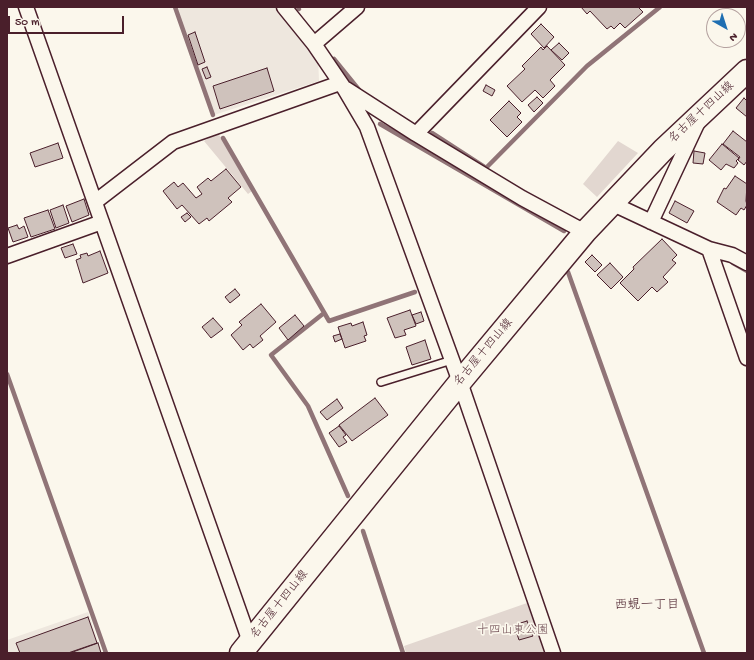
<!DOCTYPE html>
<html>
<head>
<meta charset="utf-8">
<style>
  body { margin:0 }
  #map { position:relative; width:754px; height:660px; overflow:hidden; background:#fbf7ec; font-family:"Gochi Hand",sans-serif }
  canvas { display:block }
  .frame { position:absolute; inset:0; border:8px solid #4a1f2b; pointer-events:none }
  .north { position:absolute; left:706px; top:8px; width:40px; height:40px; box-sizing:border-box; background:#fbf7ec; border:1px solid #b4a19f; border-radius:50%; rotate:141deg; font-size:11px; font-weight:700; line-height:16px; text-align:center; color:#4a1f2b }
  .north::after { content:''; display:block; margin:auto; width:14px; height:18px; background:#1f6fb2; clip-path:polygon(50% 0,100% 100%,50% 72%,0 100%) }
  .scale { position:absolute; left:8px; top:16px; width:116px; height:18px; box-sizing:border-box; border:2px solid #4a1f2b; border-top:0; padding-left:5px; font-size:12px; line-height:14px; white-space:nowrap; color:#4a1f2b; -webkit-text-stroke:3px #fbf7ec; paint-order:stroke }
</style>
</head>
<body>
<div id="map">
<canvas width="754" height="660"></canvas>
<div class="frame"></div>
<div class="north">N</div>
<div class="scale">50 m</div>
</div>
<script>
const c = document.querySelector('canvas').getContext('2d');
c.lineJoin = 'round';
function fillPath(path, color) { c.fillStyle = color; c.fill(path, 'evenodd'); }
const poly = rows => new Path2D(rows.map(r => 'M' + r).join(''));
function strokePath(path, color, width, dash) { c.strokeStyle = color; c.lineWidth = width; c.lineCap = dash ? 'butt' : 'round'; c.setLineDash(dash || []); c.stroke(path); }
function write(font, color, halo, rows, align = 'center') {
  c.font = font + ' "Gochi Hand","Klee One",sans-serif'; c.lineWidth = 3.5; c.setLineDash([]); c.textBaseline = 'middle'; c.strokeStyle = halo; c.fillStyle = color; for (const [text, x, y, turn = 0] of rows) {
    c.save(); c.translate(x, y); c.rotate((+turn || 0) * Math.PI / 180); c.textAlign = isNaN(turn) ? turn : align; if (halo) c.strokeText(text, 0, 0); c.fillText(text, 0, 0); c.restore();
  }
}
fillPath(poly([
  [176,7,280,7,318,56,319,81,214,115],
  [88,612,102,653,7,653,7,640]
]), '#eee7de');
fillPath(poly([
  [218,133,252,191,248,194,204,141],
  [618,141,638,153,597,197,583,184],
  [527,603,544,653,406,653,404,646]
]), '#e2d7d0');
strokePath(poly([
  [175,7,213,115],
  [298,7,299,9],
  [334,59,360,91],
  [380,124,564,231],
  [432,133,486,168,587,66,660,7],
  [223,138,329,321,415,292],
  [733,263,747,271],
  [568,272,704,653],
  [324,313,271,355,308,406,348,496],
  [7,374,106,653],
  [363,531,403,653]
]), '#907477', 4.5);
const building = poly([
  [581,7,638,7,643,12,625,28,620,23,614,29,611,26,607,29,590,11,587,14,581,7],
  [541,24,554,37,544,48,531,34,541,24],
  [195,32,205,62,198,65,188,35,195,32],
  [559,43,569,53,562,60,551,50,559,43],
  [547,46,565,65,550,80,555,86,543,98,535,90,522,102,507,86,525,69,522,66,541,47,543,50,547,46],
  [207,67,211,77,206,79,202,69,207,67],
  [267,68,274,91,220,109,213,86,267,68],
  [486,85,495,90,492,96,483,91,486,85],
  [537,97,543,103,534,112,528,105,537,97],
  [744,98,747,101,747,117,736,108,744,98],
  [509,101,521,113,517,117,522,122,507,137,490,120,509,101],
  [733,131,747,142,747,161,744,165,738,160,740,157,723,144,733,131],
  [58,143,63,158,35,167,30,153,58,143],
  [722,144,739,158,736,161,738,163,734,168,726,164,721,170,709,160,722,144],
  [694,151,705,153,703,164,693,163,694,151],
  [226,169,241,187,228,198,232,202,209,221,207,218,199,224,182,205,177,209,163,191,174,182,178,187,183,183,196,198,202,194,197,187,208,178,211,181,226,169],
  [735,176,747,184,746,201,747,205,744,210,741,208,736,215,717,202,724,188,726,189,735,176],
  [84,199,89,215,72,222,66,206,84,199],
  [675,201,694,211,687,223,669,213,675,201],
  [63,205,69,223,56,228,50,210,63,205],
  [48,210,55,229,31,237,24,218,48,210],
  [187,213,191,217,185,222,181,217,187,213],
  [17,225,19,229,24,226,28,237,13,242,8,228,17,225],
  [662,239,677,255,672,260,676,263,663,277,668,282,657,292,652,287,638,301,620,283,634,269,633,267,662,239],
  [73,244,77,254,65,258,61,248,73,244],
  [100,251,108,273,83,283,76,260,81,258,80,255,87,253,88,256,100,251],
  [592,255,602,265,595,272,585,262,592,255],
  [610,263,623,277,611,289,597,275,610,263],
  [235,289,240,295,230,303,225,297,235,289],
  [261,304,276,322,260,336,263,340,253,348,250,344,243,350,231,335,242,325,239,322,261,304],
  [410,310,416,326,404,330,406,335,395,338,387,318,410,310],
  [421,312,424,321,416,324,412,315,421,312],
  [295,315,304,326,288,340,279,328,295,315],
  [213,318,223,329,211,338,202,327,213,318],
  [363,322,367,335,364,336,366,341,345,348,338,327,351,323,352,326,363,322],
  [340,334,342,339,335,342,333,336,340,334],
  [425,340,431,359,412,365,406,347,425,340],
  [375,398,388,415,352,441,339,425,375,398],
  [337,399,343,408,327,420,320,412,337,399],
  [339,426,346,435,343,437,347,442,339,447,329,433,339,426],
  [88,617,97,643,68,653,20,653,16,643,88,617],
  [527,621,533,636,519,640,514,625,527,621],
  [98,643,101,653,70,653,98,643]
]);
fillPath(building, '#cfc2bc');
strokePath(building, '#4a1f2b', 1);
const lane = poly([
  [381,382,452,360]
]);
const street = poly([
  [26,7,250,642],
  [284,7,314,44,344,88,367,127,460,382,553,653],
  [314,44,357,7],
  [346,89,416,134,522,198,585,232],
  [416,134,539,7],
  [95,202,173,142,340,83],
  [611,203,709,249,732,255,747,263],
  [651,222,697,124],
  [709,249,747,358],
  [7,256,102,222]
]);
const primary = poly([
  [241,653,460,382,585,232,663,150,747,71]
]);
strokePath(lane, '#4a1f2b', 10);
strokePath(street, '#4a1f2b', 17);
strokePath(primary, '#4a1f2b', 25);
strokePath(lane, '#fbf7ec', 7);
strokePath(street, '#fbf7ec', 14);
strokePath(primary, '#fbf7ec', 22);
write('12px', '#4a1f2b', '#fbf7ec', [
  ["名古屋十四山線",702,113,-43],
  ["名古屋十四山線",484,353,-50],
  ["名古屋十四山線",280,605,-51]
]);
write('12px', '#704d54', '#fbf7ec', [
  ["十四山東公園",513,631]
]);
write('13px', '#4a1f2b', '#fbf7ec', [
  ["西蜆一丁目",647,606]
]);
</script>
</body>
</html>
